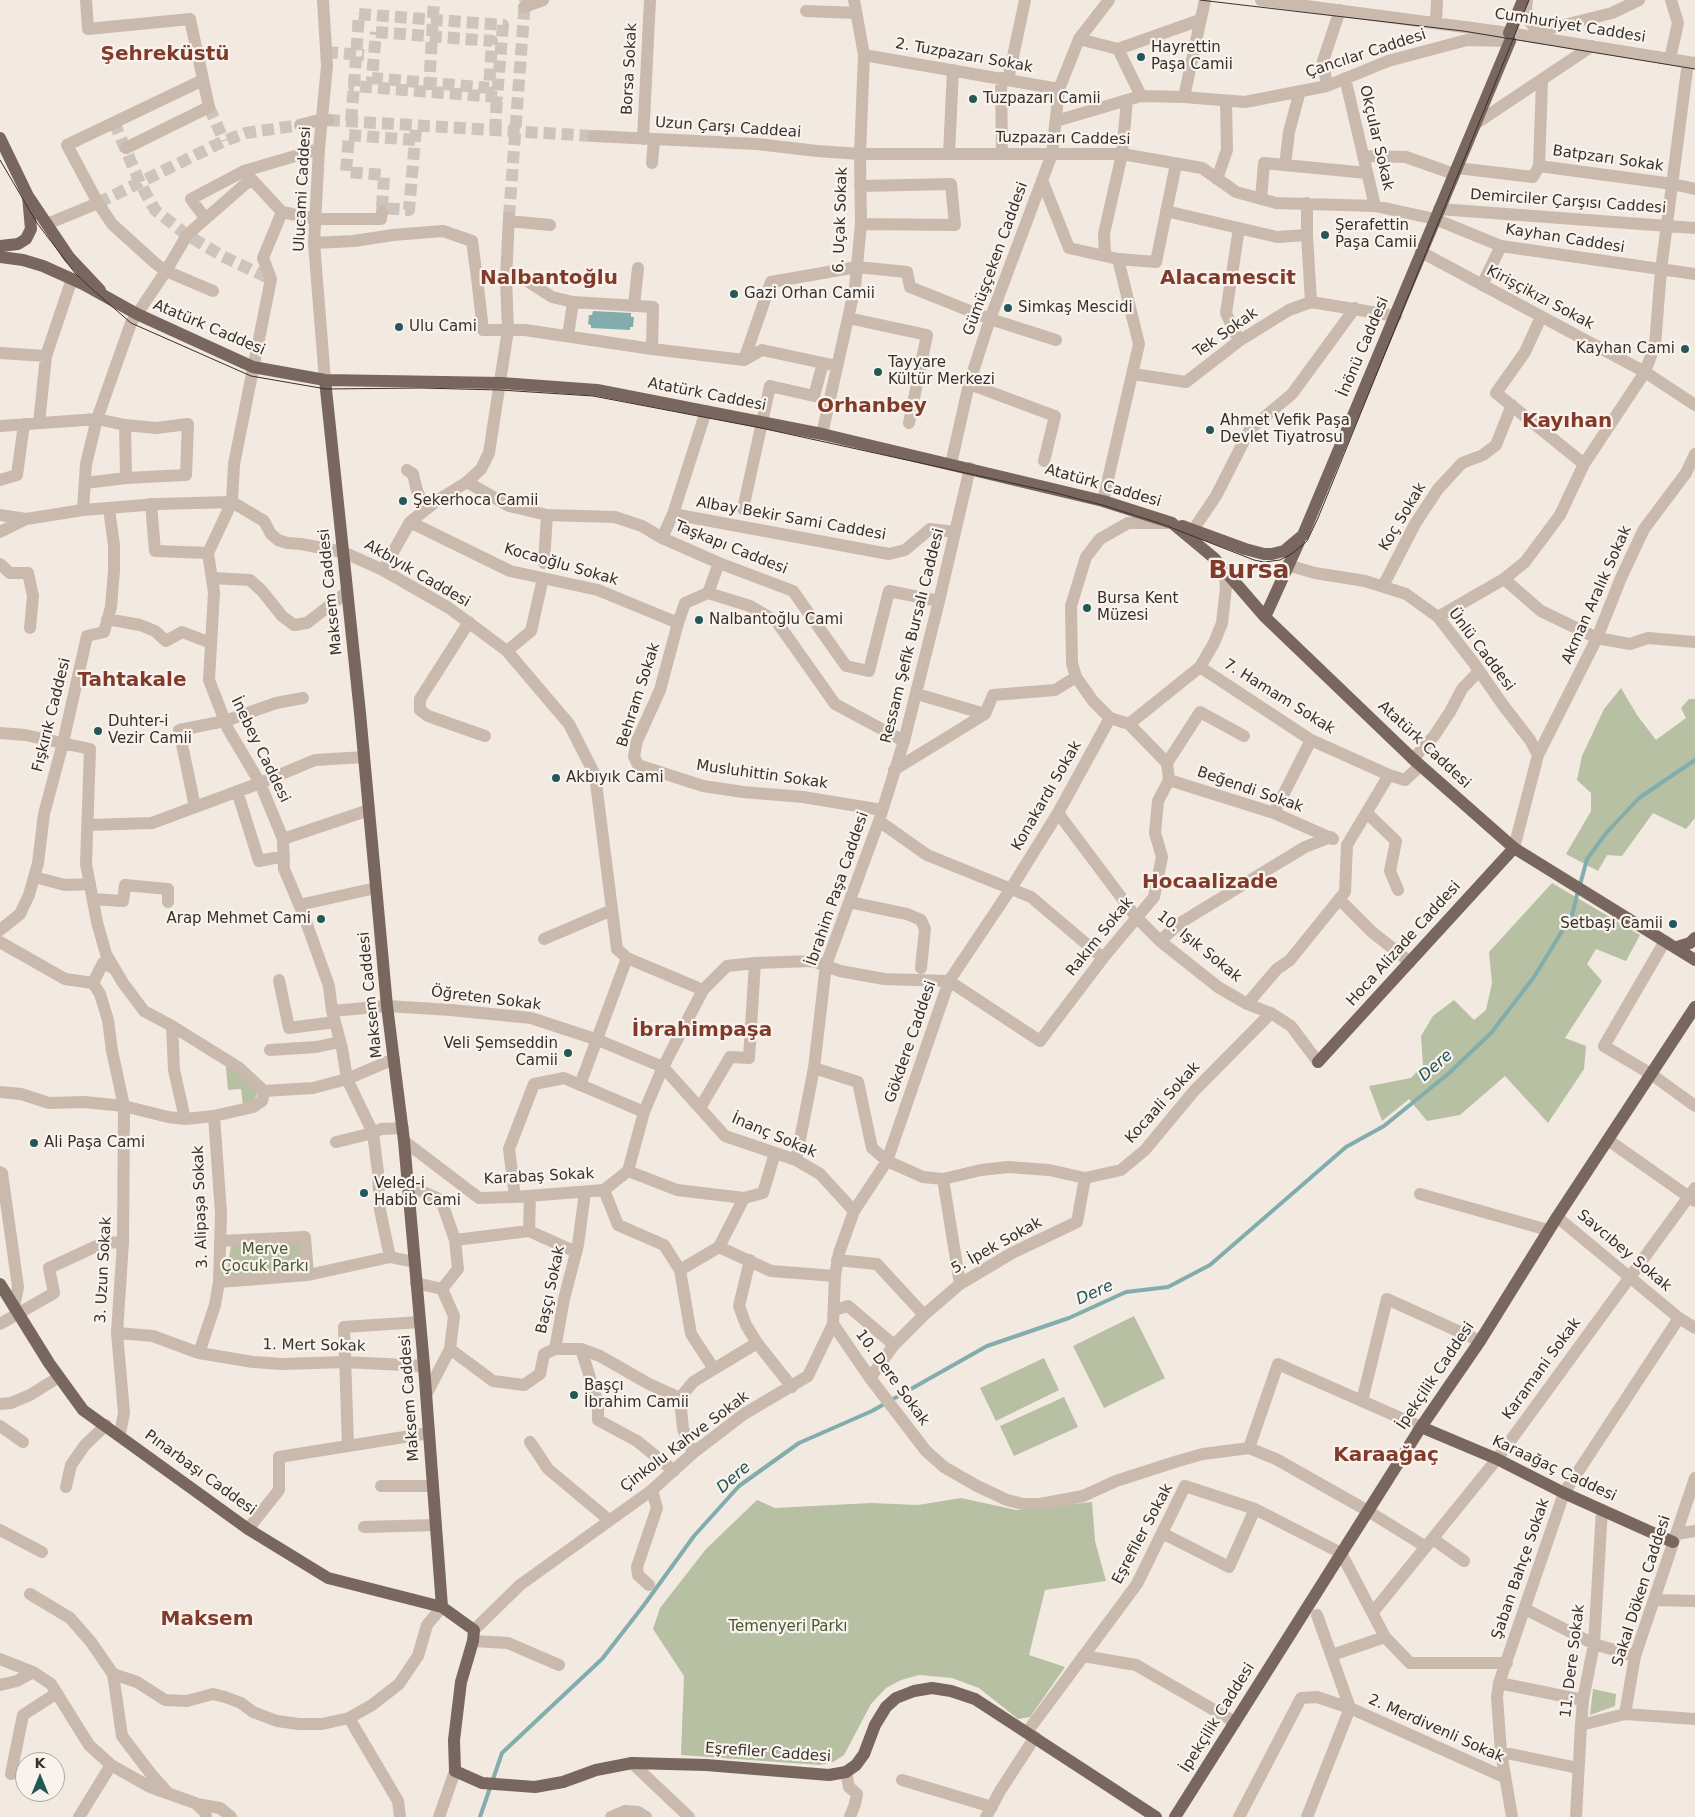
<!DOCTYPE html>
<html>
<head>
<meta charset="utf-8">
<style>
  body { margin:0 }
  #map { position:relative; width:1695px; height:1817px; overflow:hidden; background:#f2e9e1; font-family:"DejaVu Sans",sans-serif }
  canvas { display:block }
  .north { position:absolute; left:15px; top:1752px; width:50px; height:50px; box-sizing:border-box; background:#f9f3ed; border:1px solid #aca59f; border-radius:50%; rotate:0deg; font-size:14px; font-weight:700; line-height:20px; text-align:center; color:#392f2b }
  .north::after { content:''; display:block; margin:auto; width:18px; height:22px; background:#235758; clip-path:polygon(50% 0,100% 100%,50% 72%,0 100%) }
</style>
</head>
<body>
<div id="map">
<canvas width="1695" height="1817"></canvas>
<div class="north">K</div>
</div>
<script>
const c = document.querySelector('canvas').getContext('2d');
c.lineJoin = 'round';
function fillPath(path, color) { c.fillStyle = color; c.fill(path, 'evenodd'); }
const poly = rows => new Path2D(rows.map(r => 'M' + r).join(''));
function strokePath(path, color, width, dash) { c.strokeStyle = color; c.lineWidth = width; c.lineCap = dash ? 'butt' : 'round'; c.setLineDash(dash || []); c.stroke(path); }
function write(font, color, halo, rows, align = 'center') {
  c.font = font + ' "DejaVu Sans",sans-serif'; c.lineWidth = 4.5; c.setLineDash([]); c.textBaseline = 'middle'; c.strokeStyle = halo; c.fillStyle = color; for (const [text, x, y, turn = 0] of rows) {
    c.save(); c.translate(x, y); c.rotate((+turn || 0) * Math.PI / 180); c.textAlign = isNaN(turn) ? turn : align; if (halo) c.strokeText(text, 0, 0); c.fillText(text, 0, 0); c.restore();
  }
}
fillPath(poly([
  [1621,688,1637,715,1656,740,1686,718,1681,708,1689,699,1695,699,1695,818,1686,829,1653,813,1622,856,1607,855,1598,871,1566,854,1591,811,1591,793,1577,780,1582,756,1604,709],
  [1552,883,1640,935,1626,961,1596,949,1587,964,1602,981,1565,1038,1586,1046,1584,1069,1548,1123,1505,1076,1460,1115,1427,1121,1409,1099,1382,1121,1369,1086,1411,1078,1423,1065,1421,1036,1433,1016,1454,1000,1474,1020,1486,1010,1492,983,1489,952],
  [225,1056,258,1089,256,1097,251,1102,243,1105,241,1089,228,1090],
  [301,1241,302,1272,226,1276,231,1246],
  [1134,1316,1165,1378,1104,1408,1073,1346],
  [1044,1358,1059,1390,996,1421,980,1388],
  [1064,1397,1078,1427,1014,1456,1000,1426],
  [961,1498,1016,1510,1092,1502,1095,1541,1106,1581,1045,1590,1029,1655,1065,1667,1030,1717,1018,1719,979,1688,952,1678,919,1675,901,1680,886,1688,871,1704,844,1755,833,1762,820,1765,681,1755,684,1676,653,1629,660,1608,706,1549,757,1500,775,1508,871,1503,918,1505],
  [1593,1689,1616,1694,1615,1706,1590,1715]
]), '#b7c0a2');
fillPath(poly([
  [593,311,631,313,631,317,634,317,633,327,630,327,630,330,591,328,591,325,588,324,589,315,592,315]
]), '#82adad');
strokePath(poly([
  [1580,885,1587,859,1607,832,1639,798,1695,760],
  [480,1817,502,1753,602,1659,644,1605,694,1536,739,1486,799,1443,872,1411,987,1346,1069,1318,1126,1292,1168,1287,1210,1265,1346,1147,1384,1126,1448,1074,1491,1033,1534,977,1572,915,1578,891]
]), '#82adad', 4);
strokePath(poly([
  [359,14,503,25,497,97,354,86,359,14],
  [376,32,492,41,489,88,372,78,376,32],
  [326,52,364,55],
  [429,90,434,0],
  [209,107,224,141],
  [328,120,593,136],
  [351,121,354,86],
  [114,122,140,183,155,210,187,235,222,256,271,279],
  [495,131,497,97],
  [415,140,349,135,346,172,384,175,382,208,409,210,415,140,416,126],
  [98,203,224,141,246,133,300,125],
  [509,217,525,0]
]), '#cdc4bd', 12, [12, 6]);
strokePath(poly([
  [86,0,88,29,190,19,209,107,126,148],
  [323,0,327,66,319,149,314,243,325,380],
  [1261,0,1509,33,1695,63],
  [1527,0,1526,8,1529,21,1536,29,1544,30,1612,13,1639,0],
  [524,7,543,0],
  [806,11,856,13],
  [1436,23,1437,0],
  [1079,39,1118,49,1141,96],
  [1118,49,1200,20],
  [864,55,1059,89],
  [1670,59,1678,23,1671,0],
  [1001,78,1002,154],
  [1345,78,1375,206],
  [203,80,67,145,98,203,112,224,155,263,166,271,213,291],
  [1008,80,1025,0],
  [1327,86,1323,61,1340,10],
  [1184,97,1205,0],
  [1056,121,1141,96,1184,97,1245,102,1327,86,1388,61,1467,40,1510,41],
  [1475,124,1592,46],
  [300,125,322,119,328,120],
  [593,136,757,144,817,151,860,154,1122,154,1202,168,1236,192,1276,203,1375,206,1435,219,1501,246,1695,274],
  [643,139,650,0],
  [949,154,953,70],
  [1363,156,1406,157,1454,174],
  [652,163,654,139],
  [1285,165,1289,132,1300,91],
  [1539,166,1673,184,1695,189],
  [1457,168,1533,177,1539,166,1542,81],
  [244,171,282,212,263,258,271,279,234,464,232,502,208,553,214,592,209,680,228,729,260,783,283,839,284,869,304,916,329,986,332,1011,342,1048,347,1079,373,1133,378,1172,380,1210,390,1257],
  [1217,179,1227,150,1226,101],
  [1042,180,1069,248,1118,259,1139,344,1103,501],
  [860,186,951,184,955,225,861,224],
  [1261,199,1264,163,1367,173],
  [1307,203,1307,235],
  [1439,209,1695,228],
  [1166,211,1277,237,1307,235,1311,302],
  [282,212,316,219,381,219,382,211],
  [205,218,191,199,244,171,319,149],
  [509,221,550,225],
  [47,224,98,203],
  [314,243,354,241,393,235,443,231,472,241,477,278,524,279,552,297,573,302,653,307,652,349,744,360,762,350,837,366],
  [1421,252,1645,372,1695,405],
  [1105,256,1104,234,1122,154,1127,100],
  [1118,259,1156,262,1176,164],
  [477,278,483,330,525,330,652,349],
  [1482,285,1501,246],
  [634,305,638,268],
  [1541,317,1525,352,1496,393,1584,464],
  [848,318,927,335,909,423],
  [568,336,573,302],
  [1239,341,1226,313,1239,228],
  [0,353,46,356],
  [744,360,771,282,857,267,907,272,910,287,990,319,1056,340],
  [1133,374,1186,382,1239,341,1289,310,1311,302,1396,316],
  [969,384,1055,416,1044,461],
  [39,423,46,356,72,279],
  [0,426,97,419,125,425,156,428,188,424,186,475,126,478,125,425],
  [822,434,855,287,861,224,860,154,864,55,854,0],
  [951,464,969,384,990,319,1052,154,1059,89,1079,39,1109,0],
  [407,470,413,474,417,491,426,509],
  [0,480,17,475,24,424],
  [467,482,509,506,547,515,615,517,642,526,662,538,719,563,793,591,846,666,869,671,889,591,939,601],
  [85,483,126,478],
  [232,502,264,521,271,534,278,540,287,543,301,544,343,552,383,570,449,608,507,651,569,724,595,775,617,949,627,958,703,990,727,966,755,963,813,961,840,971,884,979,949,981,1040,1041,1103,958,1154,897,1162,857,1155,833,1158,801,1169,780,1167,763,1129,724],
  [151,504,155,551,208,553],
  [743,509,770,386,814,396,823,363],
  [83,510,86,464,97,419,131,323,166,271,187,235,251,179],
  [673,514,889,554,905,550,930,529,955,532],
  [0,515,26,519],
  [410,522,510,571,598,590,678,623],
  [1171,523,1128,523,1100,539,1086,557,1071,606,1072,663,1076,677,1093,701,1110,718,1129,724,1200,667,1214,643,1222,623,1226,587,1224,568],
  [1193,530,1216,496,1250,429,1292,394,1355,308],
  [0,532,26,519,83,510,157,504,232,502],
  [662,538,673,514,706,411],
  [544,563,547,515],
  [719,563,708,593,685,603,678,623,660,690,637,741,634,756,638,765,703,786,743,792,803,797,882,810],
  [0,564,10,573,28,573,33,596,30,628],
  [1287,565,1315,573,1365,581,1406,594,1438,617,1473,662,1503,705,1530,740,1538,755],
  [383,570,410,522,438,500,467,482,481,469,489,453,508,330,506,278,509,217],
  [212,578,250,580,262,591,282,616,294,625,307,623,347,592],
  [1504,579,1541,611,1597,638,1630,644,1648,638,1695,642],
  [1383,586,1415,524,1438,489,1462,463,1483,455,1496,445,1512,405],
  [708,593,750,606,777,622,835,704,904,741],
  [1438,617,1504,579,1525,562,1560,515,1584,464,1645,372,1655,345,1661,270,1688,62],
  [107,619,140,625,155,631,166,641,182,632,211,643],
  [469,622,420,699,420,710,428,716,485,736],
  [507,651,531,631,543,578],
  [1200,667,1311,740,1389,775,1405,780,1420,766],
  [917,694,985,714],
  [0,733,25,735,90,749,86,864,97,922,106,954,123,983,144,1011,172,1026,238,1067,264,1091],
  [1413,759,1434,736,1450,712,1462,689,1479,671],
  [1167,763,1200,712,1244,736],
  [894,770,985,714,993,695,1055,690,1076,677],
  [1169,780,1274,813,1333,839],
  [237,791,259,861,284,856],
  [195,807,179,730,225,721,276,703,303,698],
  [1058,813,1136,917,1160,941,1218,987,1247,1004,1271,1013,1291,1026,1318,1062],
  [1274,813,1311,740],
  [1367,813,1396,841,1390,871,1398,890],
  [879,821,927,855,1031,897,1103,958],
  [88,825,152,823,260,783,315,760,364,757],
  [283,839,369,810],
  [1514,848,1538,755,1597,638,1621,578,1644,529,1686,473,1695,454],
  [34,877,65,885,90,884],
  [93,899,123,901,125,885,168,889,168,902],
  [1339,899,1372,932,1410,962],
  [849,902,907,914,921,920,925,929,921,968],
  [299,905,376,888],
  [0,930,20,914,29,895,38,863,44,814,63,743,87,636,104,632,111,607,114,571,114,545,109,509],
  [544,939,612,910],
  [1160,941,1180,923,1267,870,1305,847,1331,837],
  [1665,941,1604,1046,1651,1074,1695,1106],
  [0,942,65,979,93,983],
  [115,969,103,963,93,983,100,994,108,1020,112,1051,124,1106,123,1242,117,1333,124,1413,120,1434],
  [279,980,289,1028,335,1022],
  [1247,1004,1277,969,1290,960,1345,892,1347,845,1389,775],
  [332,1011,387,1006,451,1010,531,1018,598,1040,663,1067,725,1136,796,1160,820,1174,854,1211],
  [172,1026,174,1070,185,1119],
  [270,1050,316,1047,340,1042],
  [814,1068,858,1082,872,1148,887,1161,923,1177,943,1179,981,1170,1008,1167,1049,1170,1085,1178,1121,1170,1145,1150,1194,1091,1271,1013],
  [580,1085,627,958],
  [0,1092,21,1094,49,1103,84,1102,124,1106,168,1117,185,1119,214,1116,253,1107,262,1101,264,1091,313,1088,347,1079,394,1059],
  [700,1108,730,1057,749,1058,755,963],
  [1608,1140,1695,1201],
  [404,1141,479,1198,515,1197,604,1190],
  [336,1142,373,1133,381,1129,403,1128],
  [796,1160,814,1068,826,965,879,821,904,741,939,601,970,468],
  [628,1171,677,1190,744,1198],
  [0,1172,2,1173,18,1287,14,1307],
  [943,1179,960,1284],
  [408,1185,441,1200,455,1240,458,1269,442,1289],
  [604,1190,618,1225,664,1245,680,1270,691,1334,714,1369,693,1382,680,1398,683,1429,693,1453],
  [604,1190,628,1171,644,1112,663,1067,703,990],
  [1420,1194,1548,1230],
  [515,1197,509,1149,534,1084,564,1078,644,1112],
  [1557,1217,1679,1318,1695,1328],
  [529,1231,530,1196],
  [455,1240,529,1231,576,1252],
  [220,1241,305,1237,308,1275],
  [719,1247,771,1271,835,1276],
  [750,1260,739,1306,746,1325,757,1343,792,1387],
  [837,1260,877,1264,924,1315],
  [680,1270,719,1247,744,1198,763,1193,775,1153],
  [219,1282,308,1275,390,1257,414,1262],
  [416,1283,442,1289,454,1316,450,1349,426,1395],
  [834,1310,848,1306,894,1345],
  [0,1324,54,1293,49,1268,103,1243,123,1242],
  [833,1324,870,1378,926,1451,944,1467,977,1486,1007,1500,1023,1504,1040,1504,1083,1496,1116,1481,1178,1461,1203,1454,1249,1448,1276,1459,1368,1511,1426,1547],
  [117,1333,153,1336,199,1353,253,1362,283,1364,345,1362,424,1366],
  [450,1349,493,1381,524,1385,540,1374,544,1354,555,1349,581,1349,600,1356,649,1384,680,1398],
  [555,1349,564,1299,578,1245,585,1192],
  [581,1349,598,1403,598,1420,637,1441,674,1471],
  [199,1353,215,1305,219,1282,221,1213,214,1116],
  [714,1369,757,1343],
  [870,1378,894,1345,924,1315,960,1284,1012,1253,1077,1222,1085,1178],
  [1362,1401,1387,1299,1480,1341],
  [0,1404,11,1403,30,1395,59,1377],
  [0,1426,23,1442],
  [530,1442,548,1469,609,1520],
  [348,1445,344,1327,420,1322],
  [1249,1448,1278,1364,1421,1427],
  [381,1486,433,1486],
  [66,1487,71,1465,85,1445,106,1425],
  [364,1527,436,1525],
  [248,1529,279,1490,279,1457,429,1433],
  [0,1530,42,1552],
  [1162,1533,1229,1567,1255,1509],
  [1676,1534,1695,1531],
  [1433,1539,1464,1561],
  [649,1585,638,1575,637,1567,657,1508,652,1490],
  [30,1594,70,1618,91,1642,113,1674,122,1736,151,1774,168,1793],
  [1654,1600,1695,1601],
  [1525,1609,1594,1644,1635,1656],
  [1373,1612,1497,1459,1695,1188],
  [1317,1615,1350,1708,1504,1777],
  [474,1630,520,1585,652,1490,693,1453,744,1414,808,1376,833,1324,835,1276,839,1253,854,1211,887,1161,949,981,1010,890,1058,813,1110,718],
  [473,1641,508,1643,559,1665],
  [1332,1655,1385,1637],
  [1083,1656,1136,1665,1235,1722],
  [0,1659,33,1672,51,1684,89,1745,111,1765,150,1787,195,1803,205,1812,206,1817],
  [113,1674,137,1682,165,1700,187,1701,213,1694,225,1697,241,1703,253,1712,277,1721,299,1724,322,1724,349,1718,372,1705,399,1684,418,1656,427,1625,442,1607],
  [1499,1683,1583,1700],
  [0,1685,17,1681,33,1672],
  [1625,1714,1635,1656,1695,1478],
  [349,1718,398,1801,400,1817],
  [1581,1725,1625,1714,1695,1719],
  [1027,1732,1137,1584,1185,1486,1255,1509,1341,1553,1385,1637,1410,1663,1507,1663],
  [1501,1752,1578,1768],
  [632,1763,689,1817],
  [846,1772,849,1787,857,1794,855,1804,850,1817],
  [11,1774,23,1715,57,1693],
  [902,1780,992,1807],
  [196,1804,220,1808,231,1817],
  [79,1817,111,1765],
  [439,1817,455,1771],
  [611,1817,625,1811,638,1812,646,1817],
  [986,1817,1000,1791,1035,1737],
  [1239,1817,1301,1698,1317,1697,1350,1708,1307,1817],
  [1512,1817,1501,1752,1497,1697,1499,1683,1564,1493,1679,1318],
  [1576,1817,1581,1725,1583,1700,1594,1644,1602,1510]
]), '#cab9ad', 12);
strokePath(poly([
  [1509,33,1523,0],
  [0,138,28,196,69,257,100,290],
  [0,246,18,244,26,239,31,229,28,196],
  [0,257,23,260,43,266,83,284,137,314,253,367,325,380,501,383,597,390,822,434,1103,501,1172,523,1214,558,1265,617,1413,759,1514,848,1695,960],
  [325,380,360,713,387,1006,404,1141,424,1366,442,1607],
  [1182,526,1245,549,1264,554,1272,554,1284,551,1303,535,1510,41],
  [1265,617,1299,542],
  [1677,947,1690,943,1695,938],
  [1318,1062,1514,848],
  [0,1284,49,1363,83,1410,248,1529,328,1578,442,1607,474,1630,473,1641,461,1682,454,1740,455,1771,482,1783,535,1787,563,1782,596,1770,632,1763,706,1765,829,1775,846,1772,856,1765,864,1754,875,1725,886,1707,896,1698,914,1691,932,1688,951,1691,975,1699,1156,1817],
  [1421,1427,1497,1459,1564,1493,1673,1542],
  [1175,1817,1421,1427,1480,1341,1557,1217,1695,1007]
]), '#79665e', 12);
strokePath(poly([
  [1200,0,1463,31,1695,69],
  [0,160,37,223,75,273,92,289,131,323,251,376,326,389,421,388,500,390,593,396,761,428,1048,491,1102,505,1162,524,1254,560,1264,562,1280,560,1293,553,1307,541,1318,518,1529,0]
]), '#392f2b', 1);
for (const [x, y, r, color] of [
  [1141,57,5,"#235758"],
  [973,99,5,"#235758"],
  [1325,235,5,"#235758"],
  [734,294,5,"#235758"],
  [1008,308,5,"#235758"],
  [399,327,5,"#235758"],
  [1685,349,5,"#235758"],
  [878,372,5,"#235758"],
  [1210,430,5,"#235758"],
  [403,501,5,"#235758"],
  [1087,608,5,"#235758"],
  [699,620,5,"#235758"],
  [98,731,5,"#235758"],
  [556,778,5,"#235758"],
  [321,919,5,"#235758"],
  [1673,924,5,"#235758"],
  [568,1053,5,"#235758"],
  [34,1143,5,"#235758"],
  [364,1193,5,"#235758"],
  [574,1395,5,"#235758"]
]) { const dot = new Path2D(); dot.arc(x, y, r, 0, 2 * Math.PI); c.fillStyle = color; c.fill(dot); strokePath(dot, '#f9f3ed', 2); }
write('15px', '#392f2b', '#f9f3ed', [
  ["Cumhuriyet Caddesi",1570,26,9],
  ["Çancılar Caddesi",1366,54,-18],
  ["2. Tuzpazarı Sokak",964,56,10],
  ["Borsa Sokak",630,69,-87],
  ["Uzun Çarşı Caddeai",728,128,4],
  ["Okçular Sokak",1376,138,77],
  ["Tuzpazarı Caddesi",1063,139,1],
  ["Batpzarı Sokak",1608,159,8],
  ["Ulucami Caddesi",303,189,-87],
  ["Demirciler Çarşısı Caddesi",1568,202,4],
  ["6. Uçak Sokak",841,220,-88],
  ["Kayhan Caddesi",1565,239,9],
  ["Gümüşçeken Caddesi",996,259,-70],
  ["Kirişçikızı Sokak",1540,298,28],
  ["Atatürk Caddesi",209,328,23],
  ["Tek Sokak",1226,333,-35],
  ["İnönü Caddesi",1364,347,-67],
  ["Atatürk Caddesi",707,395,11],
  ["Atatürk Caddesi",1103,486,16],
  ["Koç Sokak",1403,517,-59],
  ["Albay Bekir Sami Caddesi",791,519,10],
  ["Taşkapı Caddesi",731,548,22],
  ["Kocaoğlu Sokak",561,565,16],
  ["Akbıyık Caddesi",417,574,30],
  ["Maksem Caddesi",331,592,-96],
  ["Akman Aralık Sokak",1597,595,-66],
  ["Ressam Şefik Bursalı Caddesi",913,636,-76],
  ["Ünlü Caddesi",1481,650,53],
  ["Behram Sokak",639,695,-72],
  ["7. Hamam Sokak",1279,697,32],
  ["Fışkırık Caddesi",52,715,-76],
  ["Atatürk Caddesi",1424,745,43],
  ["İnebey Caddesi",260,750,64],
  ["Musluhittin Sokak",762,775,8],
  ["Beğendi Sokak",1250,790,19],
  ["Konakardı Sokak",1047,796,-60],
  ["İbrahim Paşa Caddesi",838,889,-71],
  ["Rakım Sokak",1100,937,-51],
  ["Hoca Alizade Caddesi",1404,944,-48],
  ["10. Işık Sokak",1199,947,39],
  ["Maksem Caddesi",371,995,-96],
  ["Öğreten Sokak",486,999,7],
  ["Gökdere Caddesi",911,1042,-71],
  ["Kocaali Sokak",1163,1103,-48],
  ["İnanç Sokak",774,1136,23],
  ["Karabaş Sokak",539,1177,-3],
  ["3. Alipaşa Sokak",201,1207,-92],
  ["5. İpek Sokak",997,1246,-29],
  ["Savcıbey Sokak",1624,1251,40],
  ["3. Uzun Sokak",104,1270,-87],
  ["Başçı Sokak",551,1290,-78],
  ["1. Mert Sokak",314,1346,1],
  ["Karamani Sokak",1542,1369,-54],
  ["İpekçilik Caddesi",1436,1376,-56],
  ["10. Dere Sokak",892,1378,54],
  ["Maksem Caddesi",410,1398,-94],
  ["Çinkolu Kahve Sokak",685,1442,-37],
  ["Karaağaç Caddesi",1554,1469,25],
  ["Pınarbaşı Caddesi",200,1473,36],
  ["Eşrefiler Sokak",1143,1534,-62],
  ["Şaban Bahçe Sokak",1521,1569,-71],
  ["Sakal Döken Caddesi",1642,1591,-72],
  ["11. Dere Sokak",1573,1661,-83],
  ["İpekçilik Caddesi",1218,1718,-58],
  ["2. Merdivenli Sokak",1436,1729,24],
  ["Eşrefiler Caddesi",768,1753,4]
]);
write('15px', '#392f2b', '#f9f3ed', [
  ["Hayrettin",1151,48],
  ["Paşa Camii",1151,65],
  ["Tuzpazarı Camii",983,99],
  ["Şerafettin",1335,226],
  ["Paşa Camii",1335,243],
  ["Gazi Orhan Camii",744,294],
  ["Simkaş Mescidi",1018,308],
  ["Ulu Cami",409,327],
  ["Kayhan Cami",1675,349,"right"],
  ["Tayyare",888,363],
  ["Kültür Merkezi",888,380],
  ["Ahmet Vefik Paşa",1220,421],
  ["Devlet Tiyatrosu",1220,438],
  ["Şekerhoca Camii",413,501],
  ["Bursa Kent",1097,599],
  ["Müzesi",1097,616],
  ["Nalbantoğlu Cami",709,620],
  ["Duhter-i",108,722],
  ["Vezir Camii",108,739],
  ["Akbıyık Cami",566,778],
  ["Arap Mehmet Cami",311,919,"right"],
  ["Setbaşı Camii",1663,924,"right"],
  ["Veli Şemseddin",558,1044,"right"],
  ["Camii",558,1061,"right"],
  ["Ali Paşa Cami",44,1143],
  ["Veled-i",374,1184],
  ["Habib Cami",374,1201],
  ["Başçı",584,1386],
  ["İbrahim Camii",584,1403]
], 'left');
write('15px', '#4a5531', '#f9f3ed', [
  ["Merve",265,1250],
  ["Çocuk Parkı",265,1267],
  ["Temenyeri Parkı",788,1627]
]);
write('italic 16px', '#235758', '#f9f3ed', [
  ["Dere",1436,1066,-41],
  ["Dere",1095,1293,-24],
  ["Dere",734,1478,-41]
]);
write('bold 20px', '#823b2a', '#f9f3ed', [
  ["Şehreküstü",165,55],
  ["Nalbantoğlu",549,279],
  ["Alacamescit",1228,279],
  ["Orhanbey",872,407],
  ["Kayıhan",1567,422],
  ["Tahtakale",132,681],
  ["Hocaalizade",1210,883],
  ["İbrahimpaşa",702,1031],
  ["Karaağaç",1386,1456],
  ["Maksem",207,1620]
]);
write('bold 25px', '#823b2a', '#f9f3ed', [
  ["Bursa",1249,571]
]);
</script>
</body>
</html>
